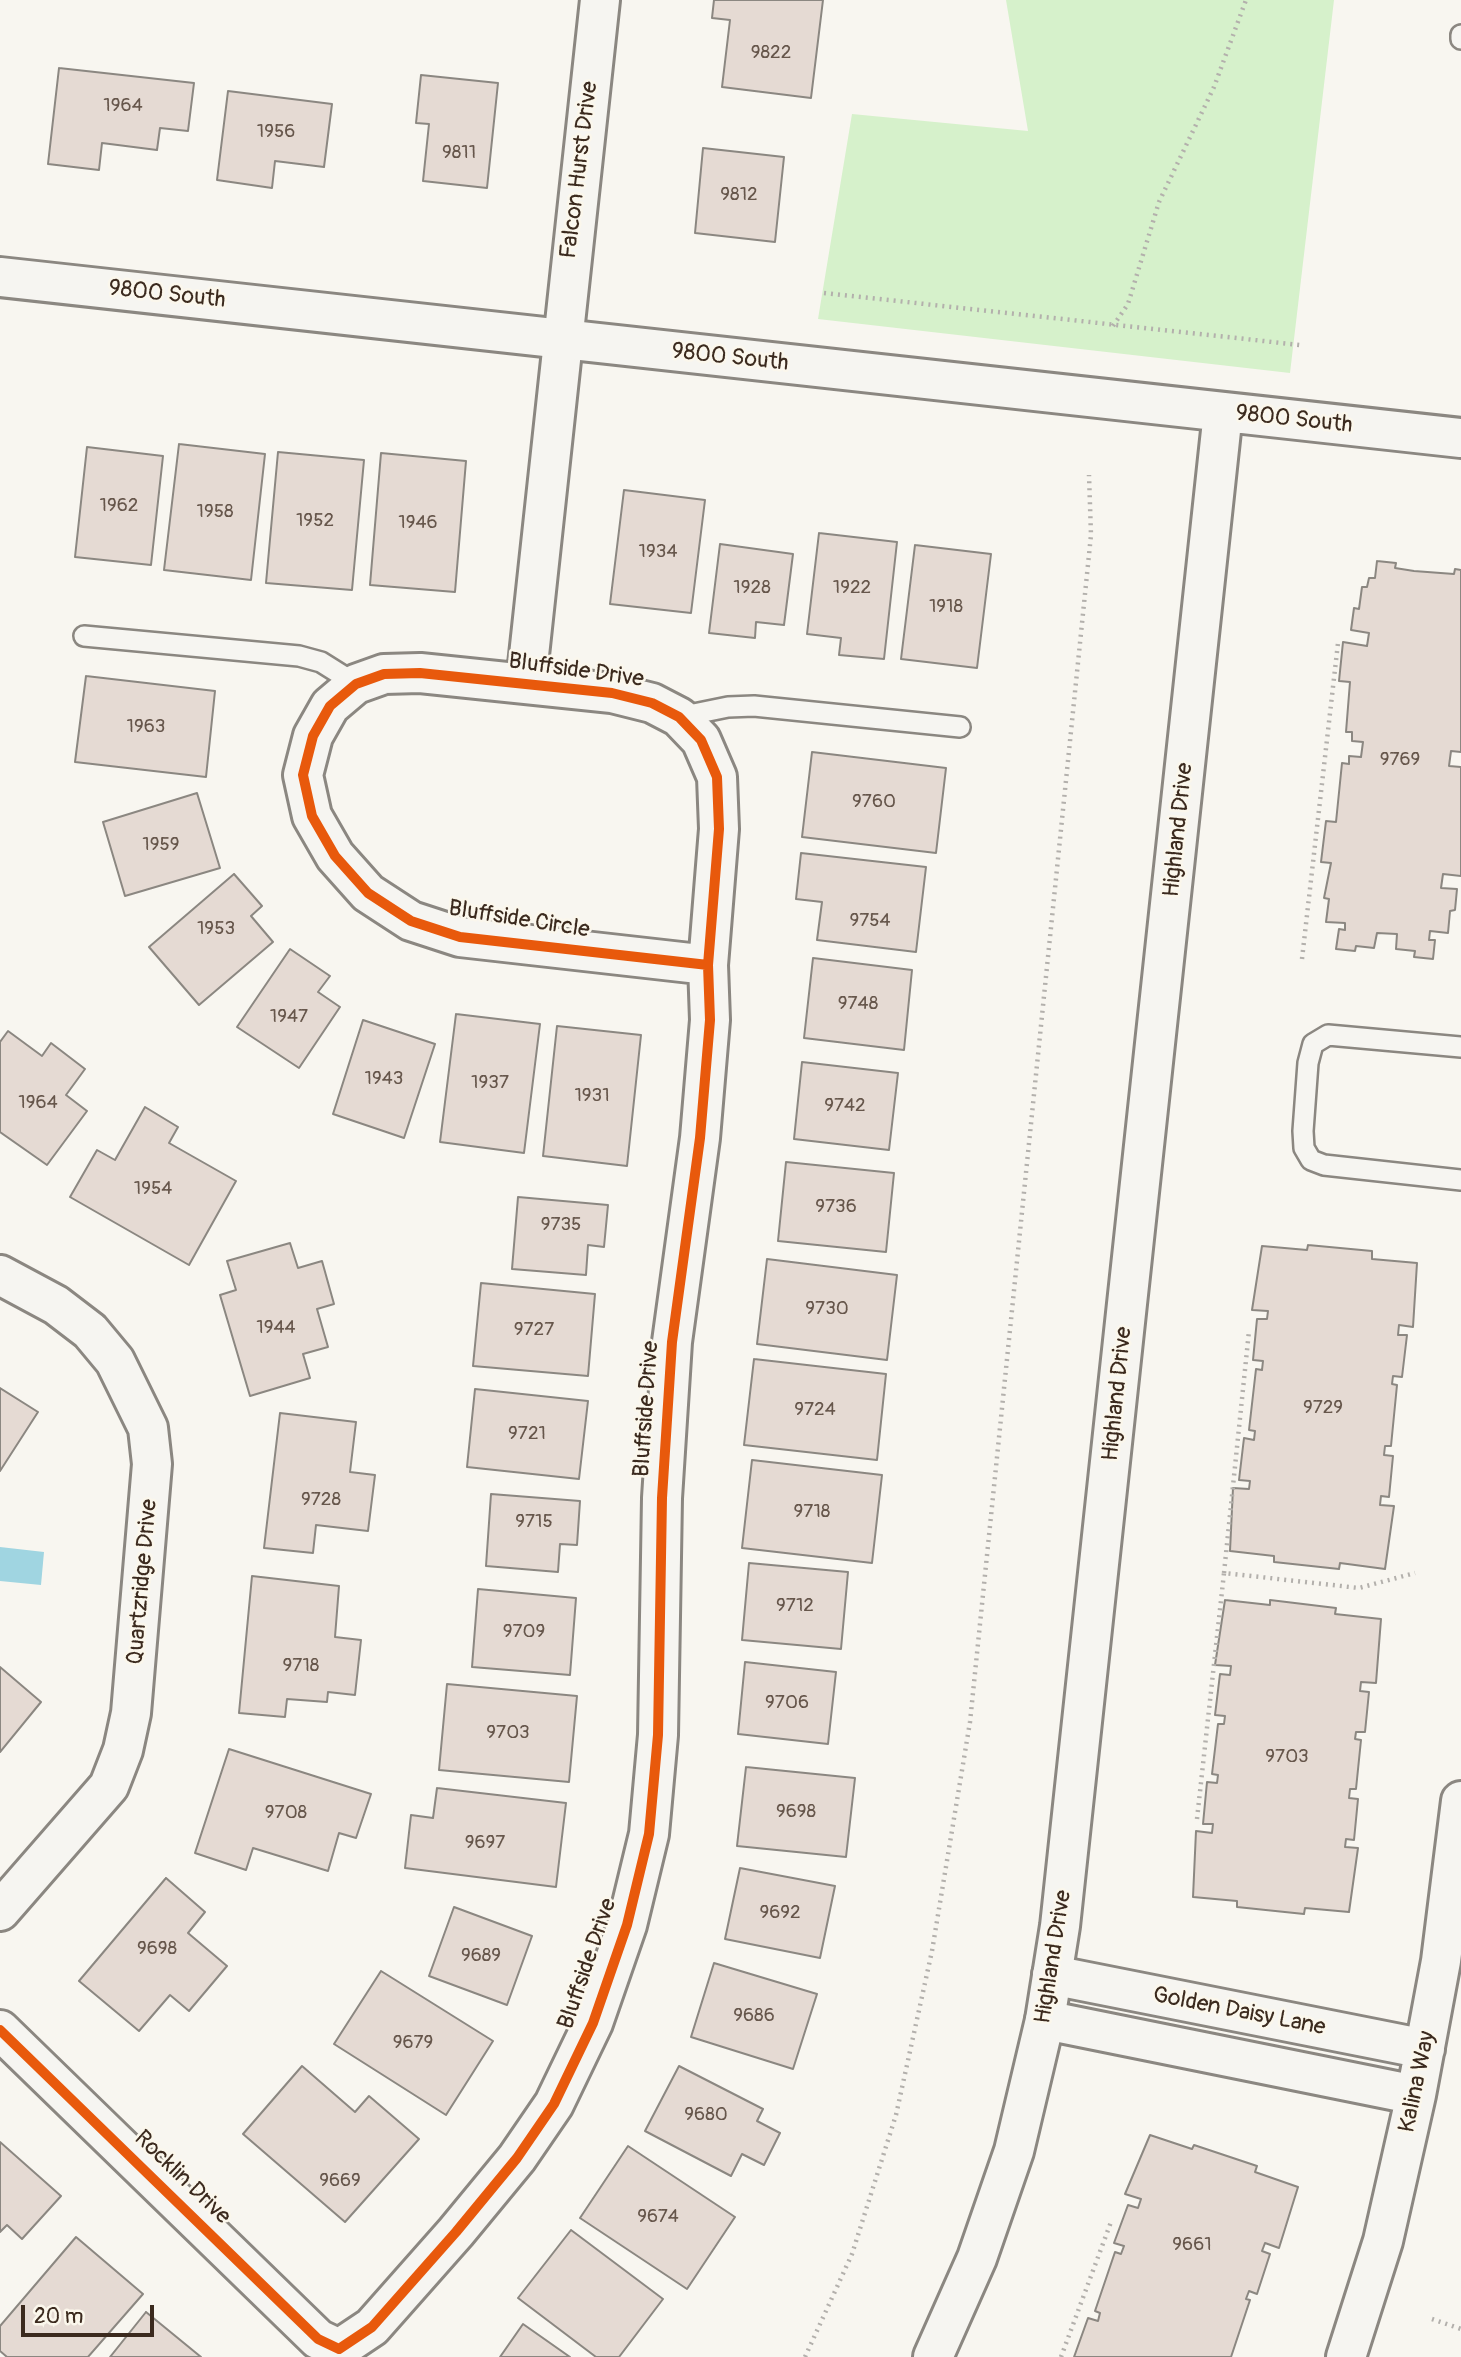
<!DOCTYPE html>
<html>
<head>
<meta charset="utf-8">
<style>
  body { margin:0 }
  #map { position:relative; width:1461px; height:2357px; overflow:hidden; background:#f8f6f0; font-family:Pangolin,sans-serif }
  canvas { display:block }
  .scale { position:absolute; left:21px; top:2305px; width:133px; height:32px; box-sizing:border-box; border:4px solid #3b2a1e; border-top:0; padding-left:9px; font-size:21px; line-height:24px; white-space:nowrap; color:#3b2a1e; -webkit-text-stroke:5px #fbf7ec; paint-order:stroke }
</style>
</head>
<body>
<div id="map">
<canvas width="1461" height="2357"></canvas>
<div class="scale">20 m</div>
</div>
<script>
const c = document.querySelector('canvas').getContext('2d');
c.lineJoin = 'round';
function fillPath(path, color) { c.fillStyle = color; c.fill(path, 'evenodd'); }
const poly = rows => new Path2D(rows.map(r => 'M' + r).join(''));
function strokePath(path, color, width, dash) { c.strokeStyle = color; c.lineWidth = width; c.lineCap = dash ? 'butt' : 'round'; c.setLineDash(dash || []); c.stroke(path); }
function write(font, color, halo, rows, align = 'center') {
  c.font = font + ' Pangolin,sans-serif'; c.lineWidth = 5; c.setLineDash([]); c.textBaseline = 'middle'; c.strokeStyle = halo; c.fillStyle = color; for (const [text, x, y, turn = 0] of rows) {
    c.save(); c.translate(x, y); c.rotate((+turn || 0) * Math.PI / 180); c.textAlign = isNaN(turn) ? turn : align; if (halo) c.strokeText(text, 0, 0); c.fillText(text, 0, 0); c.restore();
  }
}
fillPath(poly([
  [1006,0,1334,0,1290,373,818,319,852,114,1028,131]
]), '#d6f1cb');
fillPath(poly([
  [0,1547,44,1552,41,1585,0,1581]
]), '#a0d5e1');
const building = poly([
  [714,0,823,0,811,98,722,87,730,20,712,18,714,0],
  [59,68,194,83,188,131,160,128,157,150,102,143,99,170,48,164,59,68],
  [421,75,498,83,487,188,423,181,429,124,416,123,421,75],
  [228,91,332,104,324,167,275,161,272,188,217,180,228,91],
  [703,148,784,157,775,242,695,233,703,148],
  [179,444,265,454,251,580,164,570,179,444],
  [87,447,163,456,151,565,75,557,87,447],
  [278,452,364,460,352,590,266,583,278,452],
  [381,453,466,461,455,592,370,585,381,453],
  [624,490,705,500,691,613,610,604,624,490],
  [819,533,897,542,884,659,839,655,841,638,807,634,819,533],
  [720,544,793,554,784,625,756,622,755,638,709,633,720,544],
  [915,545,991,554,977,668,901,659,915,545],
  [1377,561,1396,563,1395,568,1414,571,1454,574,1455,569,1461,570,1461,752,1451,751,1449,766,1461,767,1461,876,1443,874,1441,888,1457,889,1455,910,1450,911,1448,933,1430,931,1429,940,1435,940,1433,959,1414,957,1415,951,1396,949,1397,934,1377,933,1374,948,1356,946,1355,951,1336,949,1339,929,1345,930,1345,923,1326,922,1329,899,1324,898,1331,863,1321,862,1326,821,1336,822,1342,763,1349,764,1349,756,1361,757,1363,742,1352,741,1352,732,1346,732,1350,682,1339,681,1343,642,1367,646,1369,633,1351,630,1354,608,1359,609,1362,587,1367,587,1369,578,1375,578,1377,561],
  [86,676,215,691,206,777,75,762,86,676],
  [812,752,946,768,936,853,802,837,812,752],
  [197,793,220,868,125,896,103,822,197,793],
  [801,853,926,867,916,952,817,940,822,902,796,899,801,853],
  [234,874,262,906,251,916,273,942,199,1005,149,947,234,874],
  [290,949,330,976,318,992,340,1007,299,1068,237,1027,290,949],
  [813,958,912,970,904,1050,804,1038,813,958],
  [456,1014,540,1024,524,1153,440,1142,456,1014],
  [363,1020,435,1044,404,1138,333,1114,363,1020],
  [557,1026,641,1035,627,1166,543,1156,557,1026],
  [8,1031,42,1056,51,1043,85,1069,66,1095,87,1111,47,1165,0,1132,0,1042,8,1031],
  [802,1062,898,1073,889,1150,794,1139,802,1062],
  [145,1107,178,1127,169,1143,236,1181,189,1265,70,1197,97,1150,115,1160,145,1107],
  [786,1162,894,1173,886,1252,778,1241,786,1162],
  [518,1197,608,1205,604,1247,588,1245,586,1275,512,1269,518,1197],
  [290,1243,298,1268,322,1261,334,1304,317,1309,328,1347,303,1354,310,1378,250,1396,220,1295,236,1290,227,1261,290,1243],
  [1308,1245,1372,1251,1372,1259,1417,1263,1413,1327,1399,1325,1398,1335,1407,1335,1402,1377,1393,1376,1392,1384,1397,1385,1391,1446,1385,1446,1384,1455,1393,1456,1389,1497,1381,1496,1380,1505,1394,1506,1385,1569,1340,1563,1339,1569,1274,1562,1274,1556,1230,1551,1233,1488,1249,1489,1250,1481,1239,1480,1244,1438,1254,1440,1255,1431,1249,1430,1256,1369,1262,1370,1263,1361,1253,1360,1257,1319,1267,1319,1268,1311,1252,1310,1262,1246,1307,1250,1308,1245],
  [767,1259,897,1275,887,1360,757,1344,767,1259],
  [481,1283,595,1294,588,1376,473,1366,481,1283],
  [754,1359,886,1374,877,1460,744,1445,754,1359],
  [0,1388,38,1412,0,1471,0,1388],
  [475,1389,588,1401,579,1479,467,1467,475,1389],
  [280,1413,356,1422,350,1472,375,1475,368,1531,316,1525,313,1553,264,1548,280,1413],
  [752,1460,882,1475,872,1563,742,1548,752,1460],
  [491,1494,580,1501,577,1545,560,1544,558,1572,486,1566,491,1494],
  [749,1563,848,1572,841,1649,742,1640,749,1563],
  [252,1576,339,1586,335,1637,361,1640,355,1695,328,1692,327,1702,287,1699,285,1717,239,1713,252,1576],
  [478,1589,576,1598,570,1675,472,1667,478,1589],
  [1225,1600,1270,1605,1270,1600,1336,1608,1335,1614,1381,1619,1376,1683,1361,1682,1360,1691,1369,1692,1365,1732,1356,1732,1355,1739,1361,1740,1356,1789,1350,1789,1349,1798,1358,1799,1354,1840,1346,1839,1345,1847,1358,1848,1349,1912,1305,1908,1304,1914,1237,1907,1237,1901,1193,1897,1196,1831,1212,1833,1213,1824,1203,1824,1207,1782,1217,1783,1218,1775,1212,1774,1218,1724,1224,1724,1225,1716,1215,1715,1220,1674,1230,1675,1231,1666,1215,1665,1225,1600],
  [745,1662,836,1672,828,1744,738,1734,745,1662],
  [0,1667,41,1702,0,1752,0,1667],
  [447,1684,577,1696,569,1782,439,1770,447,1684],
  [229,1749,371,1794,356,1838,339,1833,328,1871,253,1848,246,1870,195,1853,229,1749],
  [746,1767,855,1778,846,1857,737,1846,746,1767],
  [437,1788,566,1803,556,1887,405,1868,411,1815,433,1818,437,1788],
  [740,1868,835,1886,820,1958,725,1939,740,1868],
  [166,1878,205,1912,188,1933,227,1966,189,2011,170,1995,139,2031,79,1981,166,1878],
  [454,1907,532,1936,507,2005,429,1976,454,1907],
  [714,1963,817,1994,793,2069,691,2037,714,1963],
  [381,1971,493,2041,446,2115,334,2044,381,1971],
  [302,2066,355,2112,369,2096,419,2139,345,2222,243,2134,302,2066],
  [679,2066,763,2109,757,2121,780,2133,764,2165,742,2154,731,2176,645,2131,679,2066],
  [1150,2135,1192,2149,1194,2145,1257,2166,1255,2172,1298,2187,1279,2248,1265,2243,1262,2251,1270,2254,1257,2294,1249,2291,1246,2299,1250,2300,1231,2357,1074,2357,1088,2318,1098,2321,1100,2313,1095,2311,1115,2252,1121,2254,1124,2246,1114,2243,1128,2205,1138,2208,1141,2199,1125,2194,1150,2135],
  [0,2142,61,2196,22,2239,7,2225,0,2232,0,2142],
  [628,2146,735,2217,687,2289,580,2218,628,2146],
  [571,2230,663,2299,619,2357,596,2357,518,2298,571,2230],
  [76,2237,143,2294,88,2357,7,2357,0,2351,0,2326,76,2237],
  [146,2312,201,2357,110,2357,146,2312],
  [523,2324,570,2357,500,2357,523,2324]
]);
fillPath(building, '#e5dad3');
strokePath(building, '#8b8781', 2);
const lane = poly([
  [1461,35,1461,39],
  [84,636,299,656,321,662,356,684],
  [679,717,728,707,754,706,960,727],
  [1461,1047,1328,1035,1313,1044,1308,1063,1303,1131,1304,1148,1311,1160,1324,1165,1461,1180]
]);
const street = poly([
  [526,683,600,0],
  [0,1275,56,1305,90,1331,115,1361,148,1428,152,1464,131,1713,123,1750,109,1786,0,1911],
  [1052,1975,1425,2049],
  [1045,2020,1416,2095],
  [0,2030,318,2339,339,2349,372,2327,456,2232,517,2158,554,2104,593,2023,627,1925,649,1834,658,1735,662,1498,672,1342,700,1138,710,1020,708,965,719,829,717,777,701,740,679,717,652,703,612,693,420,673,384,674,356,684,330,706,313,736,303,775,312,816,335,856,368,893,411,921,460,937,708,965],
  [1346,2357,1383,2241,1416,2095,1441,1961,1461,1801]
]);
const secondary = poly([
  [0,277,1461,438],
  [933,2357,977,2258,1014,2151,1045,2020,1060,1926,1223,412]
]);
strokePath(lane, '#8b8781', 24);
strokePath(street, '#8b8781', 44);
strokePath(secondary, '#8b8781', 44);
strokePath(poly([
  [824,293,1300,345],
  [1113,326,1128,304,1159,202,1214,87,1246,0],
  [1302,959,1338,643],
  [1224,1573,1249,1331],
  [1197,1819,1224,1573,1359,1588,1415,1573],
  [1432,2319,1461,2329],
  [805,2357,852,2254,896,2115,932,1951,970,1722,1091,535,1089,475],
  [1061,2357,1111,2222]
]), '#b3b0ac', 4.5, [2, 5]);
strokePath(lane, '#f6f5f1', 19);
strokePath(street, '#f6f5f1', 38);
strokePath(secondary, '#f6f5f1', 38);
strokePath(poly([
  [0,2030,318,2339,339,2349,372,2327,456,2232,517,2158,554,2104,593,2023,627,1925,649,1834,658,1735,662,1498,672,1342,700,1138,710,1020,708,965,719,829,717,777,701,740,679,717,652,703,612,693,420,673,384,674,356,684,330,706,313,736,303,775,312,816,335,856,368,893,411,921,460,937,708,965]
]), '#e8590c', 10);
write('19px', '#66564b', null, [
  ["9822",771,53],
  ["1964",123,106],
  ["1956",276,132],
  ["9811",459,153],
  ["9812",739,195],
  ["1962",119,506],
  ["1958",215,512],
  ["1952",315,521],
  ["1946",418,523],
  ["1934",658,552],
  ["1928",752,588],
  ["1922",852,588],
  ["1918",946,607],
  ["1963",146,727],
  ["9769",1400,760],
  ["9760",874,802],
  ["1959",161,845],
  ["9754",870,921],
  ["1953",216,929],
  ["9748",858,1004],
  ["1947",289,1017],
  ["1943",384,1079],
  ["1937",490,1083],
  ["1931",592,1096],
  ["1964",38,1103],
  ["9742",845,1106],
  ["1954",153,1189],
  ["9736",836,1207],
  ["9735",561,1225],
  ["9730",827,1309],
  ["1944",276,1328],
  ["9727",534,1330],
  ["9729",1323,1408],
  ["9724",815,1410],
  ["9721",527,1434],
  ["9728",321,1500],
  ["9718",812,1512],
  ["9715",534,1522],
  ["9712",795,1606],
  ["9709",524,1632],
  ["9718",301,1666],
  ["9706",787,1703],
  ["9703",508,1733],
  ["9703",1287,1757],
  ["9698",796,1812],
  ["9708",286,1813],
  ["9697",485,1843],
  ["9692",780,1913],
  ["9698",157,1949],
  ["9689",481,1956],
  ["9686",754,2016],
  ["9679",413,2043],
  ["9680",706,2115],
  ["9669",340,2181],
  ["9674",658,2217],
  ["9661",1192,2245]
]);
write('23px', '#3b2a1e', '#fbf7ec', [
  ["Falcon Hurst Drive",580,170,-83],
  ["9800 South",167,295,6],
  ["9800 South",730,358,6],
  ["9800 South",1294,420,6],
  ["Bluffside Drive",576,671,8],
  ["Highland Drive",1179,830,-84],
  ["Bluffside Circle",519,920,9],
  ["Highland Drive",1118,1394,-84],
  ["Bluffside Drive",647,1409,-86],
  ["Quartzridge Drive",143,1582,-85],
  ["Highland Drive",1054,1957,-81],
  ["Bluffside Drive",588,1964,-71],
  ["Golden Daisy Lane",1239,2012,11],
  ["Kalina Way",1418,2082,-78],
  ["Rocklin Drive",182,2178,44]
]);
</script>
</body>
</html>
